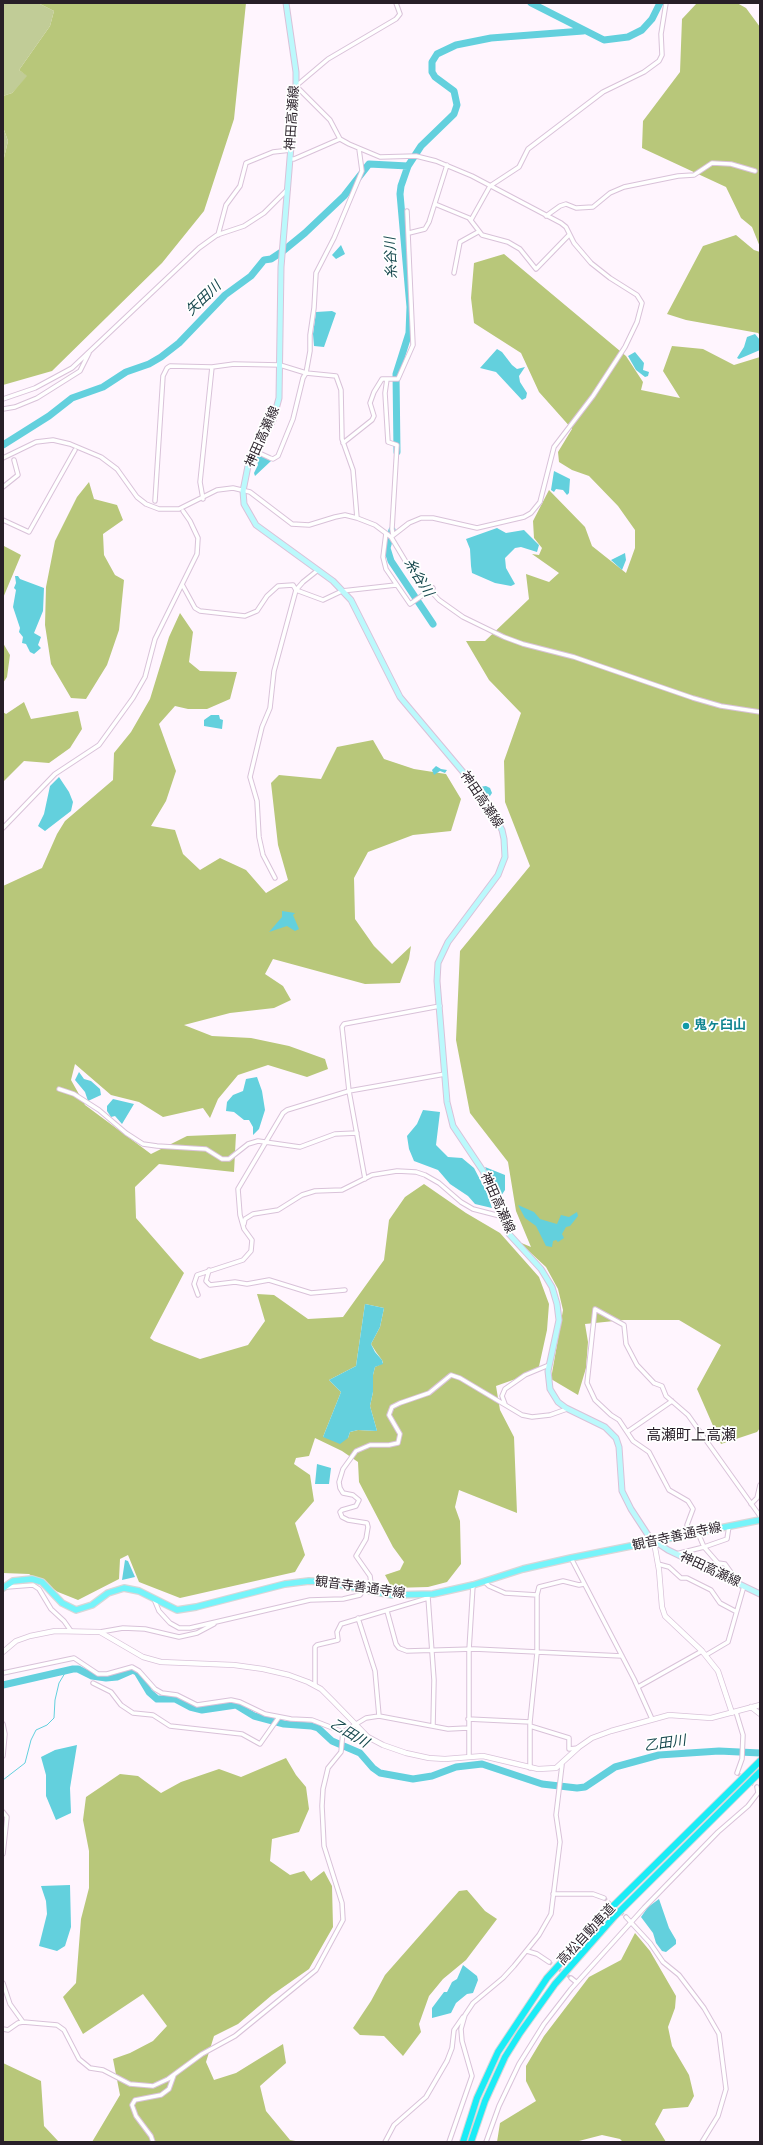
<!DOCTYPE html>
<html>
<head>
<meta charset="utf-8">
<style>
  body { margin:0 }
  #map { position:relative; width:763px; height:2145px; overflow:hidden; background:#fff5fe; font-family:"Sofia Sans Condensed",sans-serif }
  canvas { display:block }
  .frame { position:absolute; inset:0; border:4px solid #281f28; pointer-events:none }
</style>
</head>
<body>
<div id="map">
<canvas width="763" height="2145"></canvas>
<div class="frame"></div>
</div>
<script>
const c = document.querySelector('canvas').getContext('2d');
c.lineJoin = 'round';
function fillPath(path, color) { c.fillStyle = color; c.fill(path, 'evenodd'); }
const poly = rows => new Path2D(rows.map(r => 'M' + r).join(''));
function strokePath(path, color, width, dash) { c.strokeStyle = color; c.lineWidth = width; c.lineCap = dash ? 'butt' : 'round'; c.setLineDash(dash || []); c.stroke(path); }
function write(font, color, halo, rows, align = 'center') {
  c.font = font + ' "Sofia Sans Condensed","Noto Sans JP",sans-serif'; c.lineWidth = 3.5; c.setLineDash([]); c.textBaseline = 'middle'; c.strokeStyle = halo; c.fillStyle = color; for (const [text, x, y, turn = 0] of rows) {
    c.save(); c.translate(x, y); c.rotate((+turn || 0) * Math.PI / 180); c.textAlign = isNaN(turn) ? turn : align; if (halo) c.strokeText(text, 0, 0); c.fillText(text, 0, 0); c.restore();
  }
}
fillPath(poly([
  [3,3,38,3,54,11,50,26,19,70,28,76,12,93,3,96],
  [3,127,8,141,3,162]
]), '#c1cc97');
fillPath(poly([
  [38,3,246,3,234,119,204,211,162,263,52,371,3,385,3,162,8,141,3,127,3,96,12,93,27,76,19,70,50,26,54,11],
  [697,3,737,3,746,8,760,27,760,247,752,227,741,218,726,187,642,148,643,121,680,72,682,19],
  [736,235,754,250,760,252,760,335,758,333,686,320,667,314,703,246],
  [504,254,626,356,643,382,641,390,680,398,663,371,672,346,703,349,734,365,760,357,760,1428,757,1432,721,1444,697,1389,721,1345,679,1320,624,1320,585,1324,588,1342,586,1368,578,1395,551,1379,563,1310,558,1289,546,1267,519,1242,531,1247,516,1211,508,1162,470,1113,456,1040,460,951,530,866,505,802,504,761,521,713,489,680,466,641,485,641,529,599,526,574,549,582,559,573,532,554,539,555,542,548,534,538,533,521,549,490,585,527,592,546,626,573,635,548,635,530,618,506,589,476,572,470,559,462,558,452,572,429,539,392,521,353,474,323,471,298,474,263],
  [89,482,94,499,117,505,123,520,103,534,104,555,115,575,124,580,119,630,107,665,86,699,71,698,51,664,45,625,46,587,55,541,77,497],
  [4,546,21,555,3,598,3,547],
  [180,613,193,632,189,662,200,671,237,672,230,699,207,709,188,709,175,706,159,724,176,771,166,801,151,826,175,830,183,854,200,870,220,858,246,870,266,893,288,880,278,845,271,783,279,775,321,779,337,747,373,740,384,759,414,769,446,774,461,799,451,831,413,835,368,852,354,878,355,919,374,946,392,964,411,946,409,959,400,983,365,984,273,959,265,974,283,986,291,1000,274,1008,230,1013,184,1025,212,1036,251,1038,289,1046,325,1059,328,1069,307,1077,268,1065,238,1075,218,1099,210,1118,203,1108,163,1117,139,1102,111,1095,75,1064,71,1080,85,1105,151,1154,187,1136,236,1134,234,1172,159,1164,135,1187,136,1218,184,1273,150,1338,154,1341,200,1359,248,1345,265,1321,257,1294,274,1295,308,1319,343,1317,384,1260,389,1220,405,1197,424,1184,466,1213,500,1233,539,1277,549,1304,547,1330,538,1371,496,1386,500,1410,514,1437,517,1513,459,1490,455,1507,460,1521,461,1564,447,1582,428,1587,392,1588,385,1575,400,1570,404,1562,393,1547,359,1482,358,1462,342,1451,315,1438,309,1456,296,1458,294,1464,310,1475,314,1501,295,1523,305,1555,295,1572,180,1598,139,1582,128,1555,120,1559,119,1579,78,1600,58,1592,29,1574,3,1573,3,886,42,868,57,834,65,821,113,780,114,753,131,732,150,699,169,637],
  [365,1304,384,1308,380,1327,371,1344,376,1352,382,1360,383,1363,375,1367,373,1375,373,1392,370,1406,377,1431,358,1430,350,1432,348,1438,323,1437,341,1392,329,1380,356,1366],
  [3,643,10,655,7,677,3,683],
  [24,702,31,719,78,711,82,729,70,748,49,763,24,761,3,782,3,712,6,714],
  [286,1758,296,1775,306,1787,309,1809,299,1832,272,1839,270,1861,290,1875,304,1871,311,1881,324,1871,332,1886,333,1927,309,1969,272,1995,238,2024,214,2036,206,2062,214,2080,236,2073,283,2044,286,2063,260,2086,266,2111,290,2140,301,2142,92,2142,120,2095,113,2059,130,2053,153,2041,167,2026,143,1994,83,2034,63,1997,76,1983,81,1919,89,1888,89,1851,83,1820,86,1797,120,1774,138,1776,161,1793,181,1782,219,1769,241,1777],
  [467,1890,485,1911,497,1919,466,1960,443,1979,429,1996,419,2024,421,2032,403,2056,384,2036,360,2035,353,2028,371,2001,385,1975,459,1891],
  [635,1933,650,1951,676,1996,675,2008,668,2027,672,2046,689,2075,694,2096,688,2107,663,2109,655,2124,666,2142,623,2142,620,2139,602,2135,575,2142,497,2142,500,2123,536,2101,526,2081,526,2066,544,2036,589,1977,621,1960],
  [3,2063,41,2081,44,2126,59,2142,3,2142]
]), '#b8c77a');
fillPath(poly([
  [341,245,345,254,336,259,332,255],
  [332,311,336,313,324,347,314,346,313,334,316,312],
  [755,334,760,340,760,350,739,359,737,358,744,347,747,337],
  [497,349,502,352,512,365,517,369,525,367,519,376,520,382,527,393,526,398,522,400,496,372,480,368],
  [635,352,644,363,643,370,649,372,648,376,645,377,636,370,628,356],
  [256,455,260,455,271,461,255,476,254,473,258,465],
  [554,471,570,479,569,493,567,495,563,490,556,489,554,492,551,490],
  [497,528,506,533,524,530,539,545,537,552,521,547,515,548,505,558,506,568,515,584,511,586,495,583,472,573,471,566,470,549,466,539],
  [625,553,626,560,622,570,611,560],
  [15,576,18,576,20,579,44,588,43,611,34,633,41,637,38,645,41,648,34,654,30,652,26,644,22,643,23,637,19,632,20,628,13,607,16,590,14,588,16,583],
  [211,715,219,715,220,719,223,720,222,729,204,726,204,720],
  [436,766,441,769,447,770,445,773,440,771,434,775,432,770],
  [59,777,69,792,73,802,71,811,45,831,38,826,44,814,50,786],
  [486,786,490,788,492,793,490,796,486,797,479,787],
  [282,911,295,913,293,915,299,929,295,931,287,926,269,932,282,917],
  [79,1072,84,1079,91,1081,100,1089,101,1095,88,1101,85,1092,75,1080],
  [257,1077,262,1091,265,1110,259,1129,253,1135,253,1127,249,1120,244,1120,234,1112,226,1111,227,1102,233,1095,243,1091,246,1079],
  [113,1099,134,1104,122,1124,115,1116,111,1117,107,1111,107,1106],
  [423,1110,440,1112,436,1145,448,1157,462,1158,474,1168,486,1191,492,1208,475,1204,468,1196,450,1184,438,1170,414,1161,409,1149,407,1136,417,1124],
  [485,1167,505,1175,505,1190,499,1199],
  [518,1205,534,1212,540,1219,550,1222,557,1224,561,1215,569,1217,577,1212,578,1216,570,1226,566,1227,562,1234,564,1238,558,1242,556,1240,553,1241,552,1247,546,1246,536,1226,525,1218],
  [365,1304,384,1308,380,1327,371,1344,375,1352,382,1360,383,1364,375,1367,373,1375,373,1392,370,1406,377,1431,358,1430,350,1432,348,1438,340,1444,323,1437,341,1392,329,1380,356,1366],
  [317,1464,331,1468,329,1484,315,1484],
  [125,1560,128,1561,135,1577,122,1580],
  [77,1745,70,1788,71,1813,56,1820,46,1796,46,1775,41,1757,55,1750],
  [70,1885,71,1927,65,1946,57,1951,39,1946,47,1914,46,1901,41,1886],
  [659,1899,669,1928,676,1940,676,1944,666,1952,662,1951,656,1943,653,1933,641,1917,648,1907],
  [463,1965,477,1976,478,1980,473,1993,467,1994,456,2003,451,2013,432,2018,432,2008,444,1992,447,1992,452,1982,457,1979]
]), '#63d0dd');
strokePath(poly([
  [3,1780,25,1763,31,1740,36,1730,47,1725,54,1718,55,1700,59,1683,65,1673,70,1670]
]), '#63d0dd', 1);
strokePath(poly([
  [531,3,604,40,628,37,642,30,652,19,660,3],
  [3,445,49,416,72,398,103,387,126,372,149,364,161,357,179,343,225,295,251,276,264,260,271,259,283,251,305,233,344,196,369,164,408,166],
  [397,452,396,374,409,333,410,307,400,194,401,186,408,166,421,146,454,114,457,105,454,91,435,77,432,72,432,62,437,54,456,45,491,38,583,31],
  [392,530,387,548,391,561,433,624],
  [3,1685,73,1669,78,1669,92,1676,106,1678,117,1677,133,1670,137,1672,149,1692,157,1699,175,1699,190,1707,202,1710,236,1705,254,1716,284,1724,311,1726,318,1728,332,1741,360,1753,373,1768,380,1773,413,1779,432,1776,456,1767,482,1764,542,1784,577,1788,585,1787,615,1767,659,1755,719,1751,760,1753]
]), '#63d0dd', 7);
strokePath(poly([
  [737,1773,757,1787],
  [604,1898,626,1917],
  [549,1962,571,1978]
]), '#d4cad3', 3.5, [3.5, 2]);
const minor = poly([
  [290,159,294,159,340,139],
  [435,204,469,218,482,235,508,242,520,249,536,269,569,235],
  [546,216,560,206,566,204,576,208,593,207,610,193,624,187,678,176,694,175,712,163,731,164,755,171],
  [471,220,490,186,519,167,528,149,603,92,644,72,659,61,662,55,661,34,666,3],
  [409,233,425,229,429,222,447,165],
  [218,235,226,205,240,186,246,163,273,152,291,150],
  [454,273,460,242,478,232],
  [387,379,385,393,388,442,397,445,392,529,393,535],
  [3,399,35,388,72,368,199,248,217,235,244,226,264,213,288,189],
  [3,409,15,407,37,398,80,371,89,353],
  [343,443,372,420,374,416,370,403,374,392,382,379,398,379,413,345,407,211],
  [255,451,270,458,273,459,278,456,293,419,303,378,306,373,336,376,341,390,342,439,353,470,357,518],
  [3,458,36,442,53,440,70,444,101,457,117,469,137,497,146,504,159,509,179,509,217,490,233,488,250,492,292,524,309,525,335,517,345,515,357,518,375,525,391,537,409,567,439,600,463,617,504,637,523,644,574,657,693,698,721,706,760,712],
  [3,487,18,475,14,460],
  [203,499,200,482,212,367],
  [155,501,163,376,167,368,170,366,212,367,234,364,280,365,306,373,310,351,310,335,314,308,316,273,334,238,362,171,359,149],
  [3,520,29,532,75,450],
  [386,533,383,557,386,569,410,604,433,588],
  [391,537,409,523,421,518,433,518,477,528,524,517,531,513,540,502,554,447,593,396,625,347,637,322,642,303,637,295,610,278,591,263,574,243,566,227,561,223,472,176,436,161,416,156,380,157,349,144,340,139,330,120,296,86,328,59,396,19,400,14,396,3],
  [183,586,195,608,200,611,245,616,257,611,267,596,278,586,293,585,296,590,323,600,342,591,396,585],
  [3,828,55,774,99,745,133,698,145,677,155,639,197,554,198,538,190,521,183,511],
  [275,878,263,855,259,837,257,801,250,777,262,727,270,708,274,671,296,590,303,582,318,570],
  [59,1089,74,1094,99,1110,126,1133,143,1144,157,1146,206,1149,222,1159,229,1159,248,1144,258,1141,300,1147,335,1134,357,1133],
  [365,1179,349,1091,342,1027,344,1024,440,1006],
  [244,1224,245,1219,253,1214,278,1210,302,1195,315,1191,342,1190,372,1175,397,1171,416,1172,425,1175,439,1183,461,1202,473,1209,500,1216],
  [209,1270,206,1281,210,1285,235,1282,247,1284,269,1280,311,1293,345,1290],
  [198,1295,194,1284,197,1275,243,1260,251,1251,252,1240,244,1229,240,1215,238,1189,283,1113,287,1110,349,1091,445,1074],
  [505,1404,502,1396,505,1389,525,1375,549,1365],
  [627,1432,672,1401],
  [751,1504,757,1498,760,1485],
  [698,1533,704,1547,727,1539,729,1526],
  [692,1534,687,1525,693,1509,688,1501,669,1490,649,1452,633,1441,619,1420,611,1415,595,1400,587,1383,595,1309,624,1325,626,1344,637,1365,654,1383,662,1386,666,1396,688,1415,760,1516],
  [676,1554,704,1547,718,1563,725,1564,738,1582],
  [571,1558,634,1679,652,1719],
  [658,1564,669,1567,681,1578,687,1578,711,1590,720,1603,735,1611],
  [484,1581,489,1586,505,1593,537,1595],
  [7,1587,33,1585,39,1589,51,1609,64,1621,71,1631],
  [372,1591,370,1576,356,1556,366,1539,368,1527,367,1523,348,1520,342,1517,340,1512,342,1510,356,1506,359,1500,353,1495,343,1493,340,1488,339,1482,343,1469,356,1451,370,1445,389,1445,398,1443,400,1434,389,1415,392,1407,400,1403,429,1393,451,1375,460,1378,522,1415,532,1417,550,1415,567,1409],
  [428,1597,434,1680,433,1726],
  [154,1599,159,1611,170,1623,179,1628,190,1628,310,1600,343,1599,360,1595,364,1589],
  [387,1611,396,1644,399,1648,407,1651,474,1649,622,1656],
  [358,1618,375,1671,379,1716],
  [100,1632,123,1628,145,1629,179,1637,197,1633,214,1624],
  [706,1655,728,1642,744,1586],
  [3,1673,74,1658,98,1674,107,1674,132,1667,139,1671,155,1689,162,1693,177,1695,197,1705,231,1700,240,1702,265,1714,291,1719,312,1720,343,1732],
  [93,1683,111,1692,121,1705,133,1713,153,1715,170,1726,242,1734,260,1744,279,1717],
  [315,1685,315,1647,317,1645,338,1640,337,1632,341,1624,428,1598],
  [638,1687,702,1651],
  [736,1712,743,1735,742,1759,737,1773],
  [468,1719,530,1722],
  [3,1724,5,1734,3,1756],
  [530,1726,569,1738,569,1749,578,1748],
  [343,1732,366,1718,379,1716,448,1729,468,1728],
  [469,1757,469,1650,473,1585],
  [530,1768,530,1722,537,1653,537,1595,539,1587,563,1581,579,1585,584,1584],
  [3,1812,7,1817,3,1854],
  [553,1894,593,1894,604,1898],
  [626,1917,650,1943,663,1962,679,1975,704,2008,719,2034,726,2089,718,2116,702,2142],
  [527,1951,537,1954,549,1962],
  [571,1978,576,1982],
  [3,1983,10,2004,23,2022],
  [3,2029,8,2030,18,2023,23,2022,57,2025,64,2030,79,2059,90,2068,103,2070,130,2084,153,2086,168,2079,202,2054,235,2036,305,1979,316,1970,343,1920,342,1903,324,1846,322,1806,323,1789,328,1768,341,1752,343,1732],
  [153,2142,151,2136,136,2116,132,2105,135,2100,161,2095,169,2089,174,2075],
  [385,2142,394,2125,426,2097,447,2061,452,2048,454,2030,463,2017],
  [449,2142,472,2076,462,2041,461,2029,465,2015,473,2003,503,1978,514,1966,539,1935,551,1914,560,1842,556,1815,562,1765],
  [486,2142,499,2106,519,2064,544,2024,571,1989,644,1908,718,1832,748,1806,758,1793,757,1787]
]);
const tertiary = poly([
  [654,1542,659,1570,662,1607,665,1616,702,1651,718,1671,732,1713],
  [3,1652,16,1641,30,1636,55,1631,100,1632,143,1657,161,1662,234,1665,263,1669,289,1675,308,1682,321,1689,332,1700,368,1737,383,1745,406,1753,429,1758,445,1759,483,1756,538,1769,556,1768,579,1747,592,1738,611,1731,669,1715,711,1718,760,1705],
  [751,1707,760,1714]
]);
const secondary = poly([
  [286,3,296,72,296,86,281,267,279,398,273,420,248,466,243,491,244,504,256,525,333,581,351,600,400,697,463,772,493,814,502,830,504,839,505,857,498,875,448,942,438,963,437,981,447,1102,453,1126,483,1171,509,1234,541,1269,552,1287,557,1304,559,1320,548,1371,550,1389,558,1402,566,1408,605,1427,616,1438,619,1447,622,1491,631,1509,650,1538,668,1550,760,1594]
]);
const primary = poly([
  [3,1588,13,1581,32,1579,42,1582,62,1603,76,1610,92,1605,108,1593,124,1588,139,1591,177,1610,196,1607,285,1584,309,1581,325,1582,392,1595,433,1594,473,1585,523,1569,571,1558,760,1520]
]);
const motorway = poly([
  [463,2142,477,2098,498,2052,547,1978,607,1912,760,1761],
  [471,2142,485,2101,505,2057,520,2033,555,1984,614,1917,760,1772]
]);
strokePath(minor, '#d9c2d9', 5.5);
strokePath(tertiary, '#d9c2d9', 6);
strokePath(secondary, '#d9c2d9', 7);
strokePath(primary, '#d8d7d8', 8);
strokePath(motorway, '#d8d7d8', 8);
strokePath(minor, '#fff', 3.5);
strokePath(tertiary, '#fff', 4.5);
strokePath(secondary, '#bbf9fc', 5);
strokePath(primary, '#76f4fa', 5.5);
strokePath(motorway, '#1becf6', 6);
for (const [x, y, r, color] of [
  [686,1026,4,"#0f9aa8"]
]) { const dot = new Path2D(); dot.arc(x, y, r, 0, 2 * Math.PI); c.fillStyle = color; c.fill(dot); strokePath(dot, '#fff', 1.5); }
write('13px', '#281f28', '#fff', [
  ["神田高瀬線",293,118,-86],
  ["神田高瀬線",263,437,-66],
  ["神田高瀬線",481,800,56],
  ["神田高瀬線",497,1203,66],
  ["観音寺善通寺線",677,1537,-12],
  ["神田高瀬線",710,1570,25],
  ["観音寺善通寺線",360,1588,8],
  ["高松自動車道",587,1935,-47]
]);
write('bold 13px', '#0d838f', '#fff', [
  ["鬼ヶ臼山",694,1026]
], 'left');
write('italic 14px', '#17484e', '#fff', [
  ["糸谷川",392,258,-93],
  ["矢田川",204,299,-44],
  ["糸谷川",418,578,58],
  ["乙田川",349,1734,31],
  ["乙田川",665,1744,-8]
]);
write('15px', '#281f28', '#fff', [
  ["高瀬町上高瀬",691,1436]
]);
</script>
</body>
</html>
